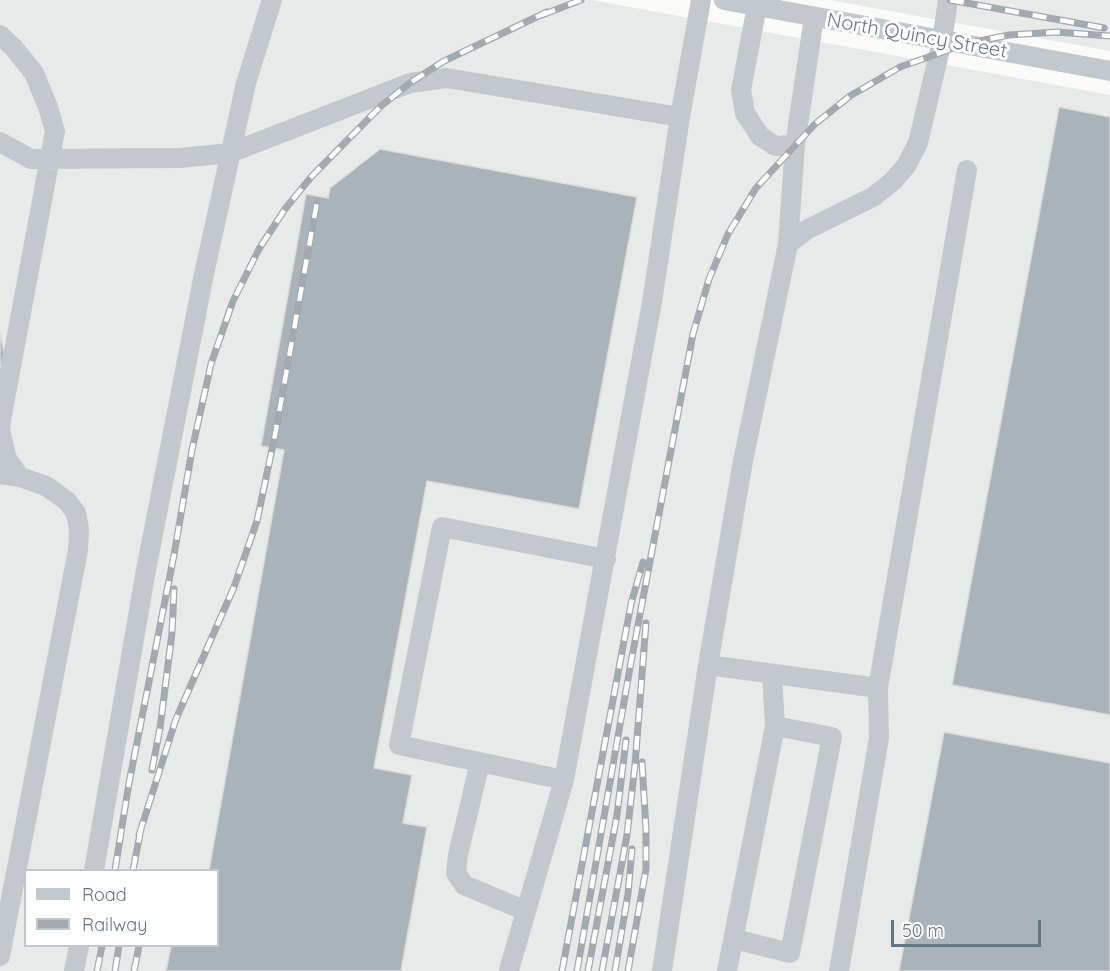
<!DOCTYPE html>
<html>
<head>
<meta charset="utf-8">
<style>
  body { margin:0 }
  #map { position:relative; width:1110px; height:971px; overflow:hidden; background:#fafaf8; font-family:Quicksand,sans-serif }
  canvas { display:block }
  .legend { position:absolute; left:24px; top:869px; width:195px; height:78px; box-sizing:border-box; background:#fff; border:2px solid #c1c8cd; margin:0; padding:8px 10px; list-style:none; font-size:18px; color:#657683 }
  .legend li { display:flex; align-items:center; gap:12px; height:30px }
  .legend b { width:30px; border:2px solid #c1c8cd }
  .scale { position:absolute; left:891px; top:920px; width:150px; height:27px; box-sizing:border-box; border:3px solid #657683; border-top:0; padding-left:8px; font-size:18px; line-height:21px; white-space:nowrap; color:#657683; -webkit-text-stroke:4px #fff; paint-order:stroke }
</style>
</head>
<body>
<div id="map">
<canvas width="1110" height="971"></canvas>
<ul class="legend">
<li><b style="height:8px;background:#c3c8cc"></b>Road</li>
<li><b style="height:8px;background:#a2aab0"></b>Railway</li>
</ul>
<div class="scale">50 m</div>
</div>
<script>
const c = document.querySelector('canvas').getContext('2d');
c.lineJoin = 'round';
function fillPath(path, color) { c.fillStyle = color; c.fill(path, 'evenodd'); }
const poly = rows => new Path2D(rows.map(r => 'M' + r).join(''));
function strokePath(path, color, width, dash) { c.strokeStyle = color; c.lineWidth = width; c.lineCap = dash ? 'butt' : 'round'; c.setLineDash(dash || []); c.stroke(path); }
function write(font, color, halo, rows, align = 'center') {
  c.font = font + ' Quicksand,sans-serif'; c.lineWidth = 6; c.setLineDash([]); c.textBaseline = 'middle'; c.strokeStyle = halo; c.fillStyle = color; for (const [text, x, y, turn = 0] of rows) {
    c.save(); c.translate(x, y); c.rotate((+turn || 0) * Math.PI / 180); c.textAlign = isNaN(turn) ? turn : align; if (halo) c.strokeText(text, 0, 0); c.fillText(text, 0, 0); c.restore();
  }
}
fillPath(poly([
  [0,0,592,0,1110,95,1110,971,0,971],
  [26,870,218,870,218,946,26,946],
  [830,0,1110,0,1110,51,895,12]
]), '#e8e9e9');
const building = poly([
  [1059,107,1110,117,1110,715,952,685,1059,107],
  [380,149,637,197,579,509,427,481,374,768,412,775,403,823,427,827,401,971,166,971,171,946,218,946,218,870,209,870,284,450,261,446,306,194,328,198,330,188,380,149],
  [0,330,4,354,0,373,0,330],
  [944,732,1110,763,1110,971,899,971,944,732]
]);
fillPath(building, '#aab3b9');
strokePath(building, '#dcdcda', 1.5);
strokePath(poly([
  [724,0,1110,71],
  [757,6,741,90,745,113,760,136,775,146,795,145],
  [814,17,795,145,788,244,808,229,873,197,893,181,906,166,918,143,942,41,948,0],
  [0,35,13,47,34,73,48,107,55,131,2,415,0,417],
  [0,142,31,159,180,158,230,153,410,83,447,78,680,117],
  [788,244,743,461,708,665,878,688,967,170],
  [2,415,0,430,7,459,20,477],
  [0,474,20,477,46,486,67,501,76,513,79,529,78,550,0,956],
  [480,762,458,855,456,873,464,885,526,911],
  [564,780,399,745,442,527,606,559],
  [94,870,146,570,204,274,246,83,272,0],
  [734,939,790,953,832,737,775,726],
  [509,970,564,780,652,302,680,117,701,0],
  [74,971,79,946],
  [662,971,708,665],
  [727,971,775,726,772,674],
  [839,971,879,738,878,688]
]), '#c3c8cc', 20);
const rail = poly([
  [950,0,1104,28],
  [542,15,581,0],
  [152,770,160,728,172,633,174,589],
  [139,835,176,719,234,587,257,521,275,435,317,202],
  [115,870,129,783,174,555,192,450,211,364,233,301,259,249,285,209,312,176,381,106,410,83,444,61,547,12],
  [133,870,141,829],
  [97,971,102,946],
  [115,971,119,946],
  [134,971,139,946],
  [562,971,631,604,643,562],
  [577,971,631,662,693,334,709,279,728,234,756,188,815,124,850,96,900,67,965,44,1009,35,1057,32,1110,36],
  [588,971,617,815,626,740],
  [602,971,627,835,635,765,646,623],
  [615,971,628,894,632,849],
  [628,971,646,869,646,830,642,762]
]);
strokePath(rail, '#a2aab0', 7);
strokePath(rail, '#fff', 4.5, [14]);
write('20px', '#657683', '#fff', [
  ["North Quincy Street",917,36,10]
]);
</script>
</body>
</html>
